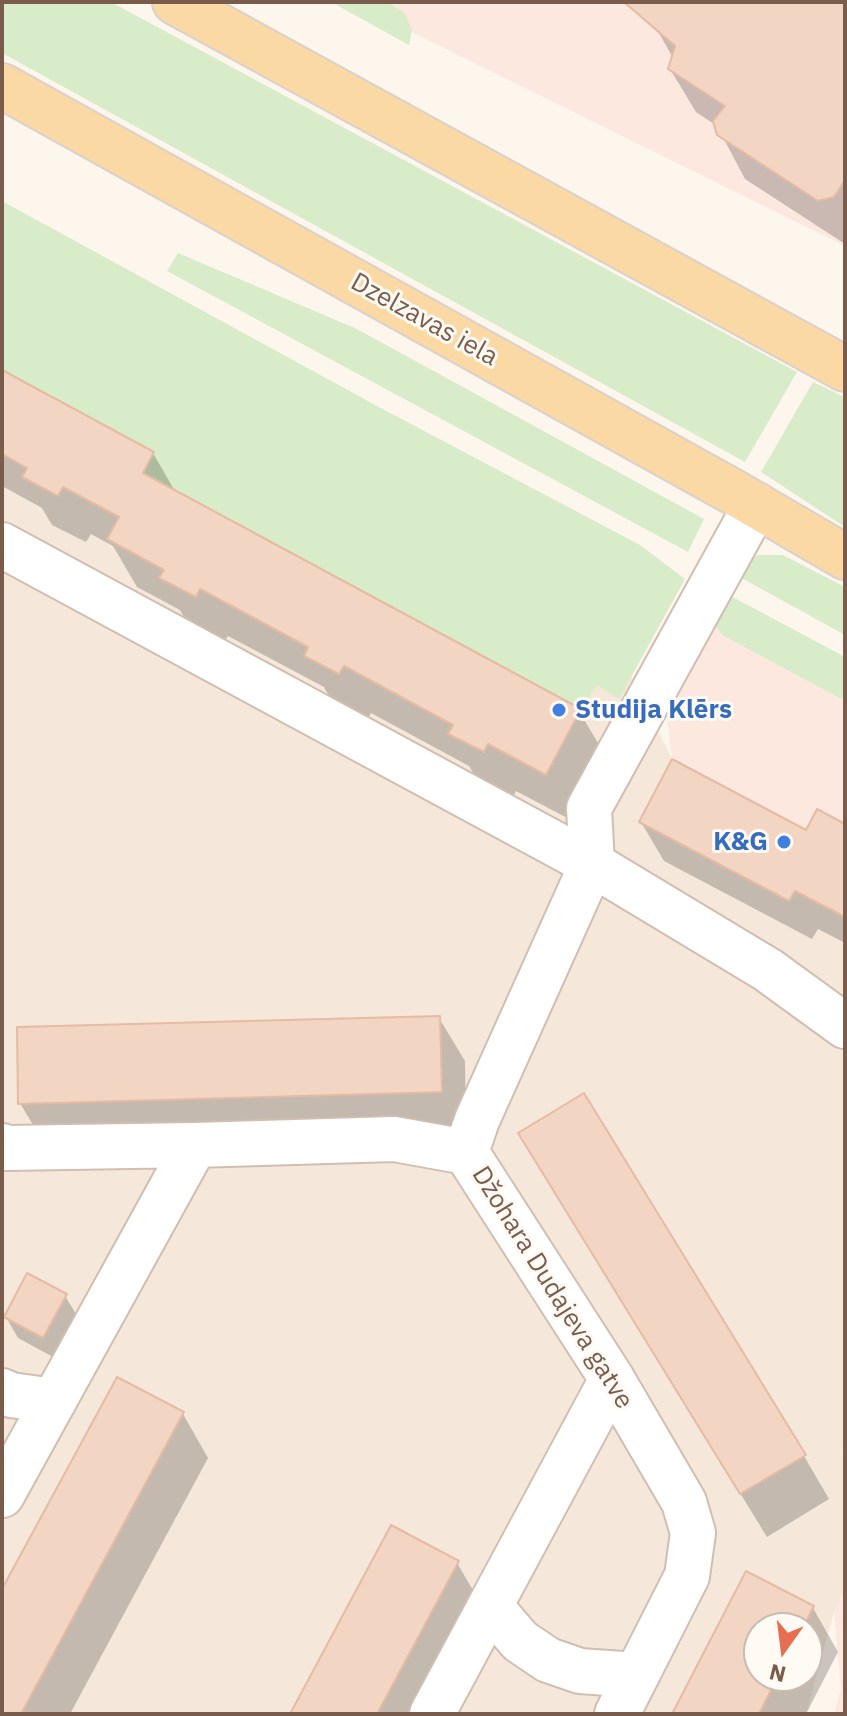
<!DOCTYPE html>
<html>
<head>
<meta charset="utf-8">
<style>
  body { margin:0 }
  #map { position:relative; width:847px; height:1716px; overflow:hidden; background:#fdf6ec; font-family:"IBM Plex Sans",sans-serif }
  canvas { display:block }
  .frame { position:absolute; inset:0; border:4px solid #7a5c4d; pointer-events:none }
  .north { position:absolute; left:743px; top:1612px; width:80px; height:80px; box-sizing:border-box; background:#fffaf3; border:2px solid #cabbb1; border-radius:50%; rotate:194deg; font-size:22px; font-weight:700; line-height:32px; text-align:center; color:#7a5c4d }
  .north::after { content:''; display:block; margin:auto; width:28px; height:36px; background:#e76f51; clip-path:polygon(50% 0,100% 100%,50% 72%,0 100%) }
</style>
</head>
<body>
<div id="map">
<canvas width="847" height="1716"></canvas>
<div class="frame"></div>
<div class="north">N</div>
</div>
<script>
const c = document.querySelector('canvas').getContext('2d');
c.lineJoin = 'round';
function fillPath(path, color) { c.fillStyle = color; c.fill(path, 'evenodd'); }
const poly = rows => new Path2D(rows.map(r => 'M' + r).join(''));
function strokePath(path, color, width, dash) { c.strokeStyle = color; c.lineWidth = width; c.lineCap = dash ? 'butt' : 'round'; c.setLineDash(dash || []); c.stroke(path); }
function write(font, color, halo, rows, align = 'center') {
  c.font = font + ' "IBM Plex Sans",sans-serif'; c.lineWidth = 6; c.setLineDash([]); c.textBaseline = 'middle'; c.strokeStyle = halo; c.fillStyle = color; for (const [text, x, y, turn = 0] of rows) {
    c.save(); c.translate(x, y); c.rotate((+turn || 0) * Math.PI / 180); c.textAlign = isNaN(turn) ? turn : align; if (halo) c.strokeText(text, 0, 0); c.fillText(text, 0, 0); c.restore();
  }
}
fillPath(poly([
  [2,327,627,668,672,759,795,891,845,917,845,1445,842,1450,845,1452,845,1590,834,1612,806,1714,2,1714],
  [759,1628,807,1628,807,1676,759,1676]
]), '#f5e8da');
fillPath(poly([
  [351,2,845,2,845,246],
  [713,621,722,635,845,701,845,917,795,891,672,759,662,676],
  [845,1590,845,1714,834,1714,841,1689,834,1612]
]), '#fde8e0');
fillPath(poly([
  [2,2,111,2,797,372,745,462,2,53],
  [331,2,387,2,404,12,412,29,409,45],
  [2,201,377,406,640,545,685,579,619,699,597,685,581,709,143,473,154,451,2,370],
  [178,253,357,329,704,519,688,552,167,271],
  [813,382,845,397,845,527,761,472],
  [757,555,783,555,845,587,845,635,736,575],
  [727,594,845,657,845,701,722,635,713,621]
]), '#d8ecc9');
fillPath(poly([
  [652,2,845,2,845,244,745,179,717,126,696,112,670,69,673,58,655,26],
  [2,372,153,453,176,493,579,711,607,758,573,821,516,791,512,799,478,781,469,766,371,713,367,721,333,704,324,687,228,636,223,643,189,626,180,610,137,587,113,546,91,534,86,542,52,525,42,508,2,486],
  [641,822,807,833,845,827,845,943,818,929,812,939,664,861],
  [439,1018,465,1061,466,1135,46,1147,20,1103],
  [546,1177,804,1456,829,1499,767,1537],
  [65,1296,78,1317,55,1358,18,1338,6,1317],
  [183,1414,208,1458,70,1714,2,1714,2,1594],
  [457,1563,483,1607,425,1714,292,1714],
  [747,1574,813,1608,838,1652,806,1714,674,1714],
  [759,1628,807,1628,807,1676,759,1676]
]), '#0003');
const building = poly([
  [624,2,845,2,845,180,834,197,818,201,717,135,713,121,725,106,668,69,675,46,624,2],
  [2,370,154,452,143,473,581,709,546,775,488,744,484,752,448,734,453,725,344,666,339,674,304,656,308,647,200,589,196,597,159,578,164,570,107,539,119,517,63,487,58,496,22,477,27,468,2,454,2,370],
  [672,759,806,830,817,809,845,824,845,917,795,891,789,901,639,822,672,759],
  [440,1016,442,1092,18,1104,17,1027,440,1016],
  [584,1093,806,1455,740,1494,518,1133,584,1093],
  [27,1273,67,1294,43,1338,4,1317,27,1273],
  [117,1377,184,1412,21,1714,2,1714,2,1589,117,1377],
  [391,1525,459,1561,377,1714,290,1714,391,1525],
  [746,1571,814,1606,803,1628,759,1628,759,1676,778,1676,759,1714,672,1714,746,1571]
]);
fillPath(building, '#f3d5c3');
strokePath(building, '#e6bba3', 2);
const minor = poly([
  [756,505,589,808,592,864,768,970,845,1026],
  [2,545,592,864,477,1120,466,1152],
  [2,1146,6,1148,195,1145,394,1139,466,1152,612,1379,684,1502,693,1533,687,1576,617,1714],
  [2,1391,11,1395,54,1401],
  [2,1495,195,1145],
  [490,1606,520,1641,548,1660,580,1671,637,1675],
  [432,1714,612,1379]
]);
const major = poly([
  [175,2,845,369],
  [2,86,735,493,845,557]
]);
strokePath(minor, '#d1beb0', 48);
strokePath(major, '#dad1cd', 48);
strokePath(minor, '#fff', 44);
strokePath(major, '#fbd9a5', 44);
for (const [x, y, r, color] of [
  [559,710,8,"#3f7fe0"],
  [784,842,8,"#3f7fe0"]
]) { const dot = new Path2D(); dot.arc(x, y, r, 0, 2 * Math.PI); c.fillStyle = color; c.fill(dot); strokePath(dot, '#fffaf3', 3); }
write('26px', '#7a5c4d', '#fffaf3', [
  ["Dzelzavas iela",424,320,29],
  ["Džohara Dudajeva gatve",552,1288,58]
]);
write('bold 26px', '#366cbe', '#fffaf3', [
  ["Studija Klērs",575,710],
  ["K&G",768,842,"right"]
], 'left');
</script>
</body>
</html>
